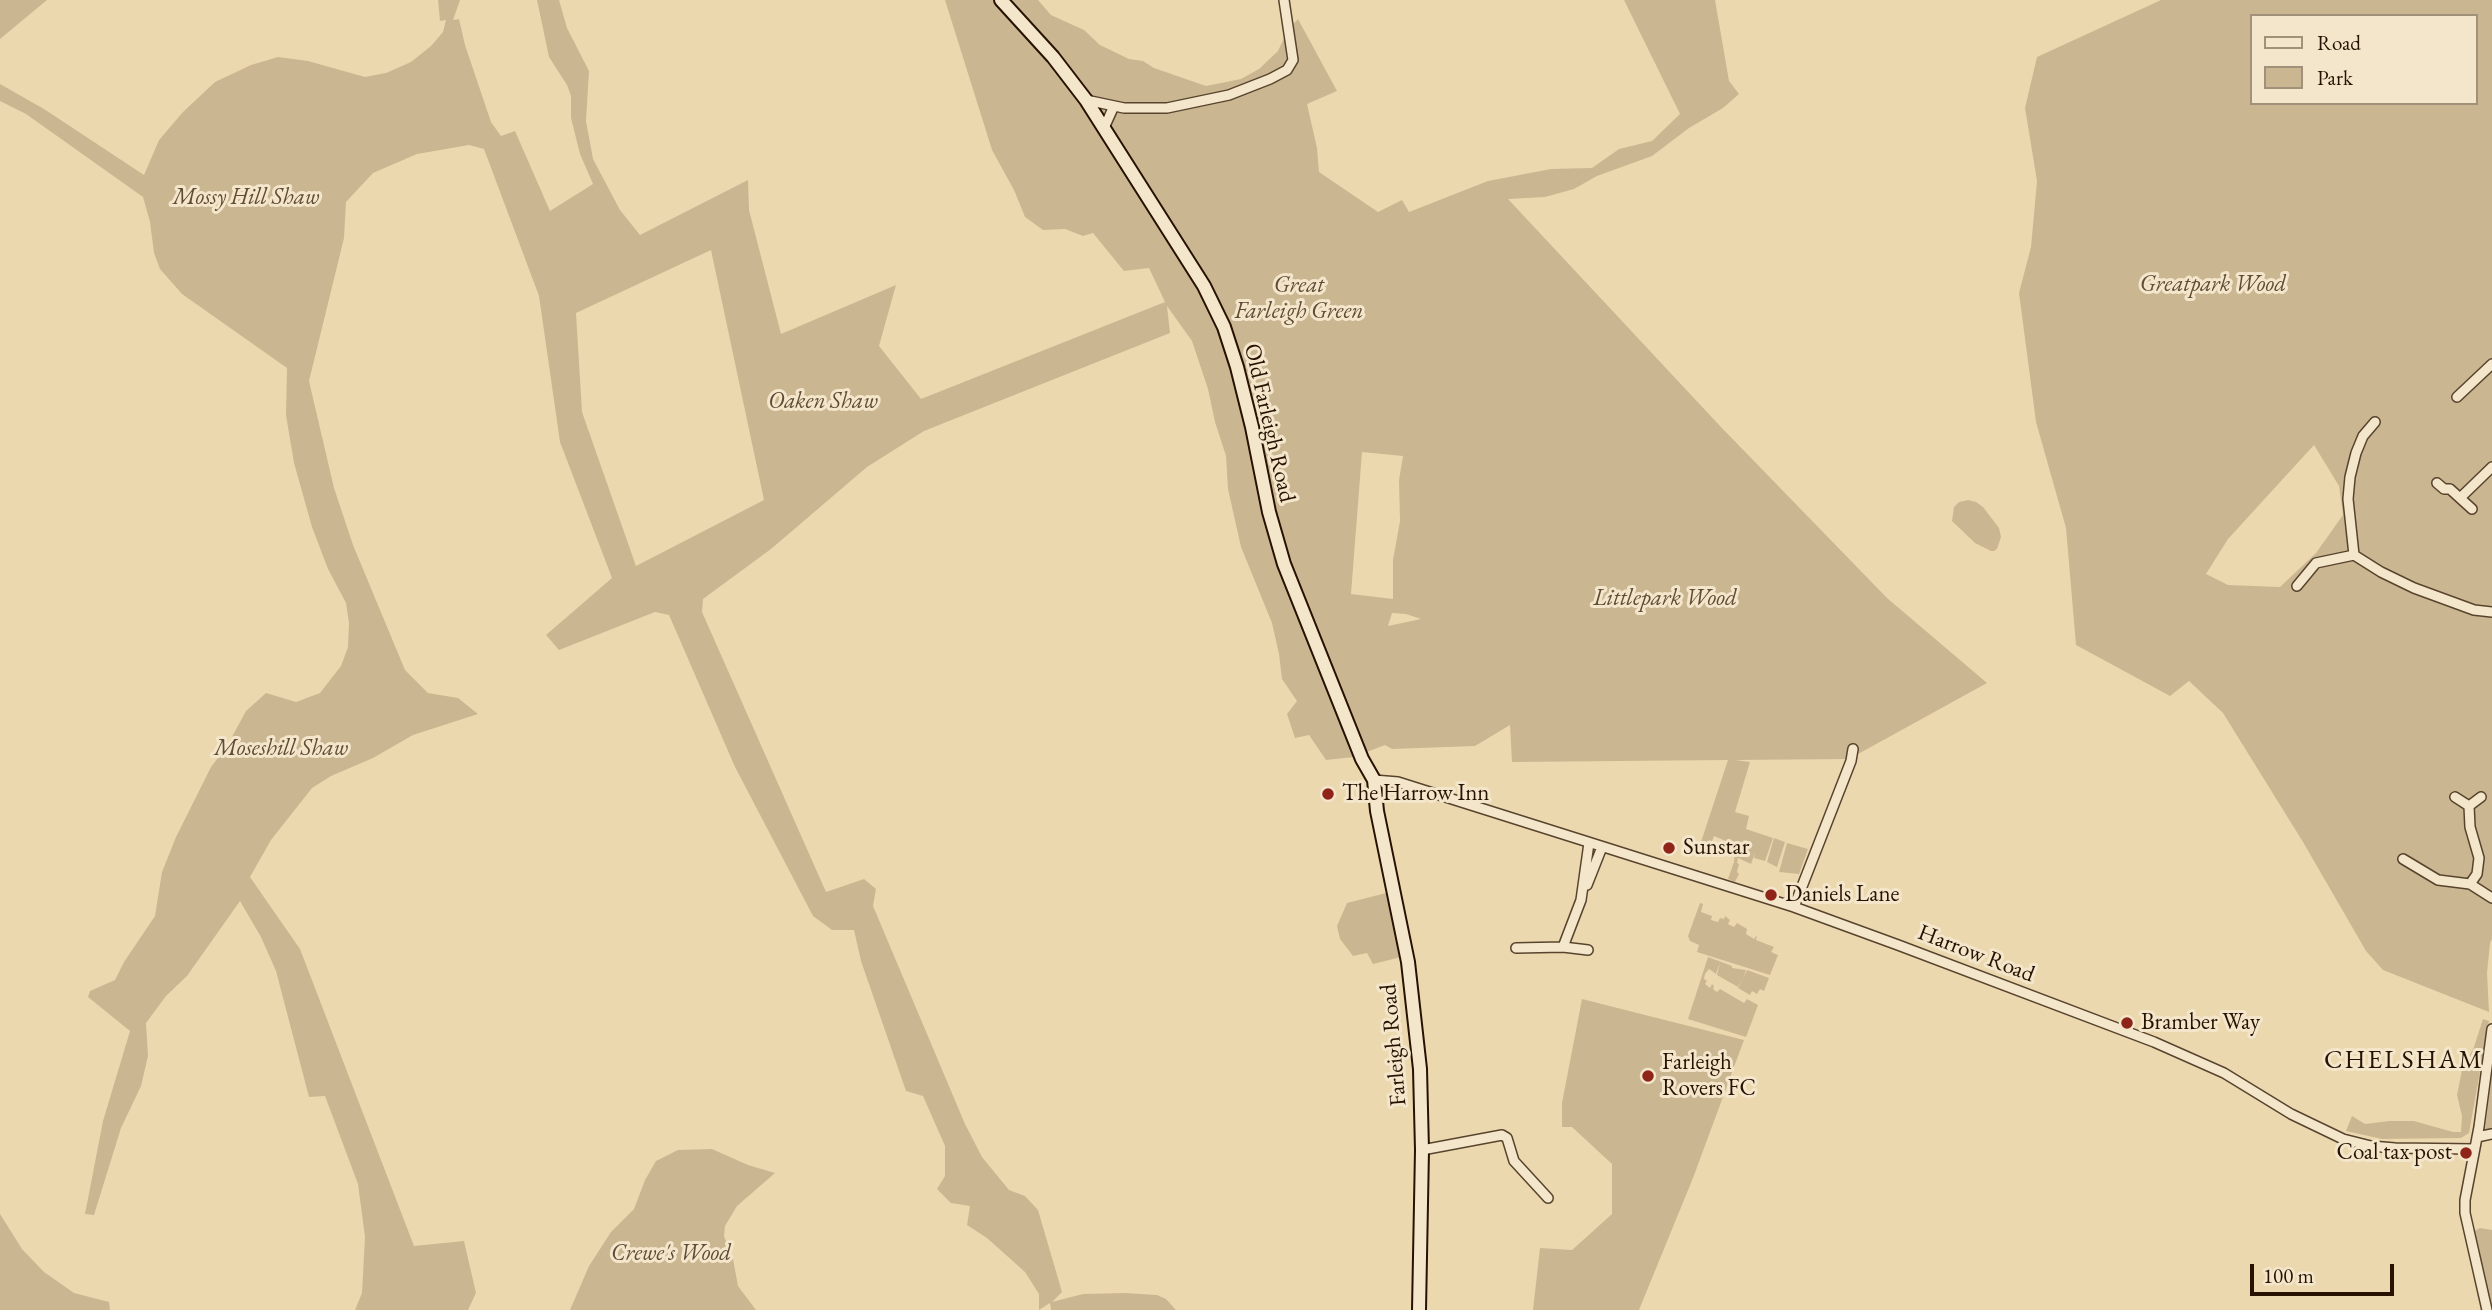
<!DOCTYPE html>
<html>
<head>
<meta charset="utf-8">
<style>
  body { margin:0 }
  #map { position:relative; width:2492px; height:1310px; overflow:hidden; background:#ecd8af; font-family:"EB Garamond",serif }
  canvas { display:block }
  .legend { position:absolute; left:2250px; top:14px; width:228px; height:91px; box-sizing:border-box; background:#f3e6cb; border:2px solid #a1917b; margin:0; padding:9px 12px; list-style:none; font-size:21px; color:#271202 }
  .legend li { display:flex; align-items:center; gap:14px; height:35px }
  .legend b { width:35px; border:2px solid #a1917b }
  .scale { position:absolute; left:2250px; top:1264px; width:144px; height:32px; box-sizing:border-box; border:4px solid #271202; border-top:0; padding-left:9px; font-size:21px; line-height:24px; white-space:nowrap; color:#271202; -webkit-text-stroke:5px #f3e6cb; paint-order:stroke }
</style>
</head>
<body>
<div id="map">
<canvas width="2492" height="1310"></canvas>
<ul class="legend">
<li><b style="height:9px;background:#f3e6cb"></b>Road</li>
<li><b style="height:19px;background:#cbb692"></b>Park</li>
</ul>
<div class="scale">100 m</div>
</div>
<script>
const c = document.querySelector('canvas').getContext('2d');
c.lineJoin = 'round';
function fillPath(path, color) { c.fillStyle = color; c.fill(path, 'evenodd'); }
const poly = rows => new Path2D(rows.map(r => 'M' + r).join(''));
function strokePath(path, color, width, dash) { c.strokeStyle = color; c.lineWidth = width; c.lineCap = dash ? 'butt' : 'round'; c.setLineDash(dash || []); c.stroke(path); }
function write(font, color, halo, rows, align = 'center') {
  c.font = font + ' "EB Garamond",serif'; c.lineWidth = 6; c.setLineDash([]); c.textBaseline = 'middle'; c.strokeStyle = halo; c.fillStyle = color; for (const [text, x, y, turn = 0] of rows) {
    c.save(); c.translate(x, y); c.rotate((+turn || 0) * Math.PI / 180); c.textAlign = isNaN(turn) ? turn : align; if (halo) c.strokeText(text, 0, 0); c.fillText(text, 0, 0); c.restore();
  }
}
fillPath(poly([
  [0,0,47,0,0,39],
  [438,0,460,0,453,20,459,19,465,45,491,122,501,136,515,131,550,211,593,184,580,154,571,118,571,96,567,85,549,57,537,0,559,0,567,28,589,71,586,121,593,159,620,210,640,235,748,180,749,210,781,334,896,285,879,346,921,399,1165,302,1149,268,1124,271,1093,233,1083,236,1065,229,1043,230,1025,217,1014,190,992,150,945,0,1038,0,1051,15,1084,30,1100,45,1129,59,1143,61,1154,68,1206,86,1241,79,1259,69,1278,51,1288,30,1298,19,1337,91,1307,104,1317,148,1319,172,1378,212,1402,200,1409,212,1488,181,1551,169,1592,168,1619,149,1652,141,1680,114,1624,0,1715,0,1729,81,1739,94,1723,108,1689,128,1652,156,1597,176,1574,189,1545,197,1508,199,1720,426,1887,598,1987,683,1849,759,1735,760,1750,762,1735,812,1749,816,1746,829,1773,838,1765,861,1754,858,1755,853,1751,864,1738,858,1737,863,1739,864,1737,872,1739,874,1735,882,1728,879,1734,862,1735,845,1714,836,1711,844,1703,842,1700,845,1728,760,1512,762,1510,725,1475,746,1392,749,1385,745,1354,757,1326,760,1309,735,1295,738,1287,714,1297,701,1282,679,1279,654,1272,623,1241,547,1228,489,1226,456,1215,422,1208,389,1192,341,1167,306,1170,333,924,431,867,467,771,549,703,599,702,612,826,892,864,879,876,889,873,906,965,1124,982,1157,1009,1190,1025,1196,1038,1210,1062,1292,1052,1302,1083,1294,1125,1293,1157,1295,1166,1299,1176,1310,1051,1310,1050,1303,1039,1310,1039,1294,1025,1272,987,1238,967,1225,970,1206,951,1203,937,1189,945,1176,945,1146,923,1096,906,1091,861,961,854,930,832,930,813,916,735,767,669,615,655,612,559,650,546,635,612,578,560,442,539,296,484,149,469,145,417,154,373,173,346,202,344,238,309,381,334,488,353,545,405,670,428,693,458,698,478,714,413,735,373,758,331,776,312,788,271,840,250,877,300,949,414,1246,464,1241,476,1293,468,1310,355,1310,362,1293,365,1237,358,1184,325,1096,309,1097,276,971,261,937,240,901,187,976,166,996,146,1023,148,1056,141,1086,121,1128,94,1215,85,1214,103,1121,130,1031,88,997,90,991,115,980,124,962,155,916,162,872,176,837,211,767,227,746,246,711,266,693,296,702,320,693,341,666,348,647,349,623,346,603,328,569,312,527,294,463,286,415,287,368,182,294,160,269,154,253,150,222,143,197,26,114,0,101,0,84,44,109,144,175,159,140,183,112,215,82,251,65,278,57,308,61,365,77,386,73,411,62,431,46,443,32,446,20,440,21],
  [711,250,764,500,636,566,582,412,576,313],
  [1362,452,1403,456,1399,480,1400,521,1393,560,1393,599,1351,594],
  [1392,613,1406,614,1421,619,1388,626],
  [2161,0,2492,0,2492,939,2490,943,2487,973,2489,1012,2383,970,2366,951,2303,842,2223,713,2189,681,2170,696,2076,645,2066,528,2036,422,2019,293,2031,247,2037,181,2025,108,2037,57],
  [2252,16,2476,16,2476,103,2252,103],
  [2314,445,2339,486,2343,515,2316,553,2280,587,2228,585,2206,574,2228,539],
  [1968,500,1976,502,1983,507,1999,528,2001,537,1997,549,1994,551,1991,551,1975,543,1952,521,1954,507,1959,502],
  [1774,838,1785,842,1777,867,1767,862],
  [1787,843,1808,849,1799,874,1779,872],
  [1390,892,1401,957,1373,964,1367,953,1353,956,1340,939,1337,926,1347,903],
  [1700,903,1703,904,1701,912,1712,916,1711,920,1718,922,1720,918,1724,919,1725,916,1730,920,1728,924,1734,927,1737,923,1747,929,1746,934,1754,939,1757,935,1756,940,1774,947,1771,952,1778,955,1770,975,1697,952,1699,945,1690,941,1688,936],
  [1708,957,1732,966,1732,968,1746,970,1743,978,1747,970,1769,978,1764,991,1760,989,1757,994,1752,991,1750,995,1738,988,1743,978,1738,987,1717,975,1720,962,1716,974,1709,969,1705,974,1704,979,1707,981,1705,984,1710,988,1712,984,1714,986,1713,989,1717,992,1720,989,1744,1003,1747,999,1758,1005,1746,1037,1688,1019],
  [1582,999,1744,1040,1693,1178,1639,1310,1533,1310,1540,1248,1572,1250,1612,1214,1612,1164,1572,1127,1562,1127,1562,1103],
  [2483,1019,2489,1021,2469,1133,2461,1138,2382,1139,2346,1131,2352,1116,2365,1124,2389,1121,2414,1121,2453,1132,2461,1132,2462,1116,2457,1095,2462,1070,2474,1047],
  [2492,1074,2492,1129,2485,1130],
  [712,1149,748,1165,775,1173,737,1206,725,1226,724,1236,733,1259,738,1286,756,1310,570,1310,589,1266,611,1232,634,1209,645,1180,656,1161,678,1150],
  [0,1214,22,1249,44,1272,74,1293,109,1302,110,1310,0,1310],
  [2480,1228,2492,1230,2492,1310,2474,1240,2474,1231]
]), '#cbb692');
const street = poly([
  [1086,100,1124,108,1167,108,1229,95,1270,79,1287,70,1293,60,1284,0],
  [1104,128,1114,106],
  [2457,397,2492,364],
  [2437,483,2444,489,2450,489,2472,509],
  [2460,498,2492,467],
  [2354,555,2348,499,2350,477,2356,453,2363,436,2375,422],
  [2297,586,2316,563,2354,555,2381,572,2414,588,2474,610,2492,612],
  [1374,780,1398,782,1794,907,1898,945,2154,1042,2224,1073,2291,1114,2343,1139,2371,1146,2395,1148,2474,1149],
  [2455,797,2469,806],
  [2403,859,2438,880,2470,884,2492,898],
  [2470,884,2477,874,2479,858,2470,827,2469,806,2481,797],
  [1587,885,1602,847],
  [1794,907,1851,761,1853,749],
  [1563,947,1581,900,1589,843],
  [1516,948,1563,947,1588,950],
  [2477,1137,2492,1134],
  [1422,1150,1502,1135,1507,1138,1514,1161,1548,1198],
  [2487,1310,2465,1213,2465,1200,2479,1127,2492,1029]
]);
const secondary = poly([
  [1001,0,1053,57,1086,100,1204,286,1224,327,1237,367,1252,427,1269,512,1284,564,1362,759,1374,780,1377,811,1408,962,1420,1069,1422,1150,1419,1310]
]);
strokePath(street, '#58442d', 12);
strokePath(secondary, '#271202', 16);
strokePath(street, '#f3e6cb', 9);
strokePath(secondary, '#f3e6cb', 12);
for (const [x, y, r, color] of [
  [1328,794,7,"#8f2418"],
  [1669,848,7,"#8f2418"],
  [1771,895,7,"#8f2418"],
  [2127,1023,7,"#8f2418"],
  [1648,1076,7,"#8f2418"],
  [2466,1153,7,"#8f2418"]
]) { const dot = new Path2D(); dot.arc(x, y, r, 0, 2 * Math.PI); c.fillStyle = color; c.fill(dot); strokePath(dot, '#f3e6cb', 2.5); }
write('italic 23px', '#604b34', '#f3e6cb', [
  ["Mossy Hill Shaw",246,198],
  ["Greatpark Wood",2213,285],
  ["Great",1299,286],
  ["Farleigh Green",1299,312],
  ["Oaken Shaw",823,402],
  ["Littlepark Wood",1665,599],
  ["Moseshill Shaw",281,749],
  ["Crewe's Wood",671,1254]
]);
write('23px', '#271202', '#f3e6cb', [
  ["Old Farleigh Road",1269,423,77],
  ["Harrow Road",1976,954,21],
  ["Farleigh Road",1394,1045,-95]
]);
write('23px', '#271202', '#f3e6cb', [
  ["The Harrow Inn",1342,794],
  ["Sunstar",1683,848],
  ["Daniels Lane",1785,895],
  ["Bramber Way",2141,1023],
  ["Farleigh",1662,1063],
  ["Rovers FC",1662,1089],
  ["Coal tax post",2452,1153,"right"]
], 'left');
c.letterSpacing = '2px';
write('26px', '#271202', '#f3e6cb', [
  ["CHELSHAM",2404,1061]
]);
c.letterSpacing = '0px';
</script>
</body>
</html>
